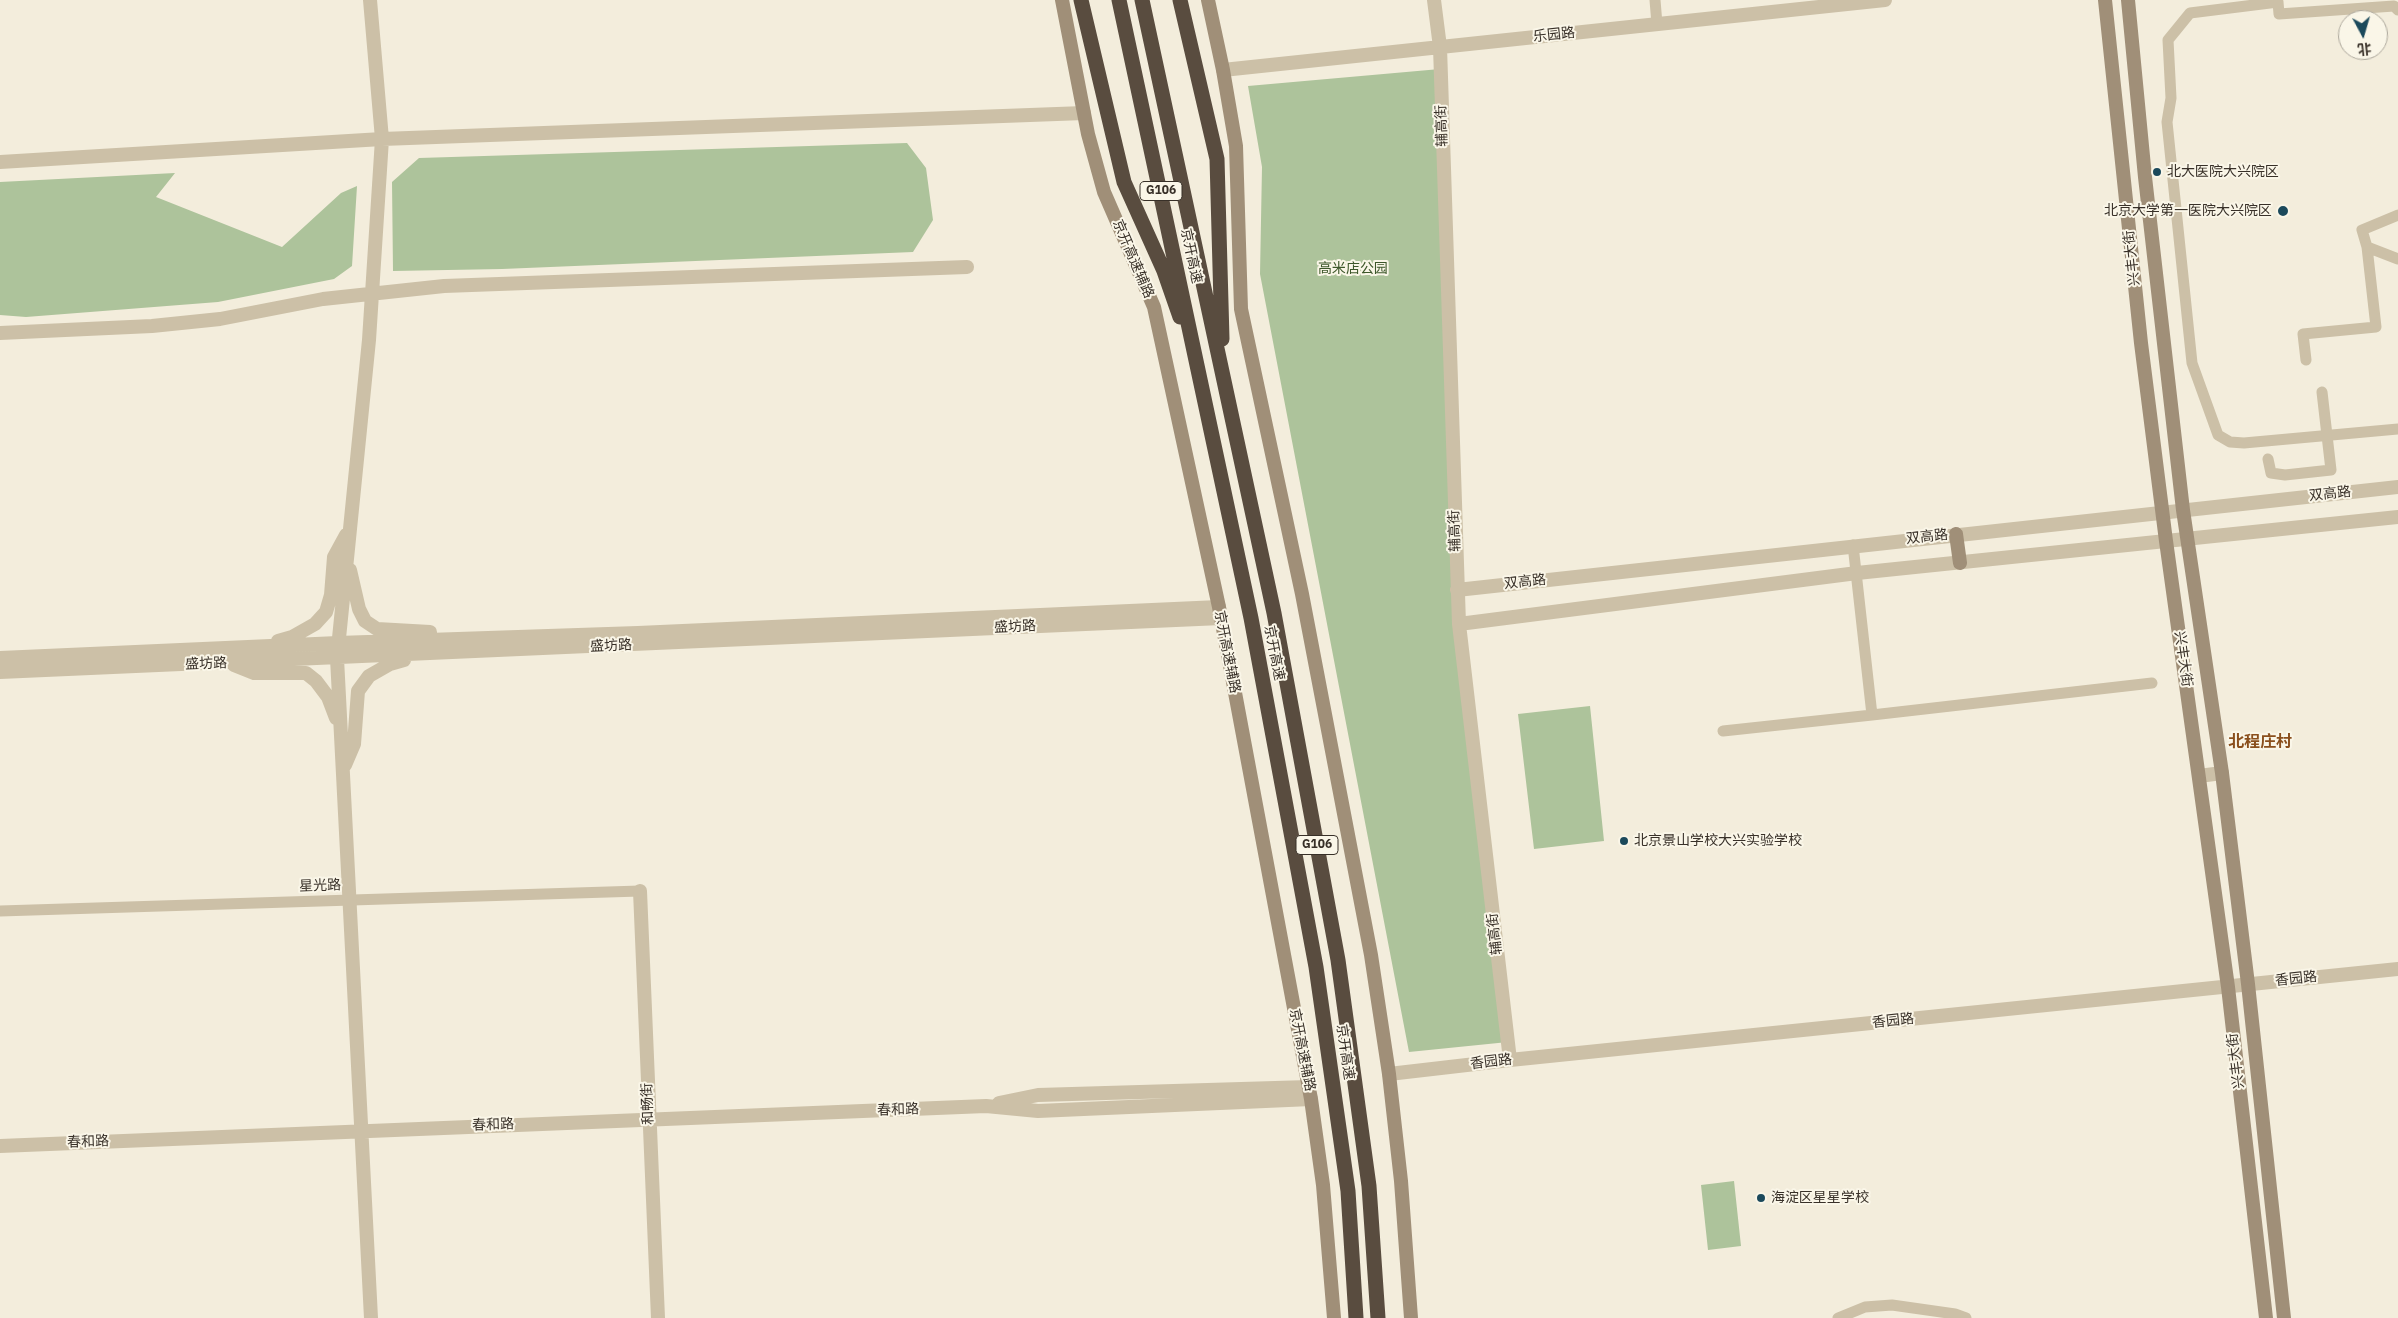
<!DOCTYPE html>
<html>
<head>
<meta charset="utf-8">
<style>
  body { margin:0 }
  #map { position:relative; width:2398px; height:1318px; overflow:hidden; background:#f3eddc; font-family:"IBM Plex Sans","Noto Sans SC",sans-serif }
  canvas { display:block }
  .north { position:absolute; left:2338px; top:10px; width:50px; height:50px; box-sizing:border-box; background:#faf6e8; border:1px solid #aca79b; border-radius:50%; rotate:174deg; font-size:14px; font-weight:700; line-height:20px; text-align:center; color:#383028 }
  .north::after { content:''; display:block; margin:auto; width:18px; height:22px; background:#1b495b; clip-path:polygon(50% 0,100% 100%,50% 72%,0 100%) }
</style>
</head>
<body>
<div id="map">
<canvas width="2398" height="1318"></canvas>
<div class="north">北</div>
</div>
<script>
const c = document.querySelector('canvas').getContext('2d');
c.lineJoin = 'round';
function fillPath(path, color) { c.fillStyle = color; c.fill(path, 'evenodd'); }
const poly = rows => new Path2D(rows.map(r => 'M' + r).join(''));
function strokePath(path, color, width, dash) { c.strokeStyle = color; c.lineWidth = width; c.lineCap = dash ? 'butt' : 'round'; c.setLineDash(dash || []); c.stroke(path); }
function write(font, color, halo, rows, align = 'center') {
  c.font = font + ' "IBM Plex Sans","Noto Sans SC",sans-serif'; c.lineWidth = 4; c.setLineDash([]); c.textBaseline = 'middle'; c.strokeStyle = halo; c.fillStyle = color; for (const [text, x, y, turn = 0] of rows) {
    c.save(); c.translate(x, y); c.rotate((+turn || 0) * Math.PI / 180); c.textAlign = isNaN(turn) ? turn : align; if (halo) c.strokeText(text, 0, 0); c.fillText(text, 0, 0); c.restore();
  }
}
fillPath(poly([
  [1440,69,1456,546,1508,1042,1409,1052,1260,274,1262,167,1248,86],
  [907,143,926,168,933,220,913,252,502,269,393,271,392,182,419,158],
  [175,173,156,197,282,247,341,193,357,186,352,266,334,279,218,302,26,317,0,315,0,182],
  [1590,706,1604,841,1534,849,1518,714],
  [1734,1181,1741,1246,1708,1250,1701,1185]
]), '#adc39b');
strokePath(poly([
  [1655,0,1657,24],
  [2398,10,2394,6,2279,14,2278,2,2190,13,2168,40,2171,98,2167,122,2192,363,2218,435,2230,442,2244,443,2398,429],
  [2367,247,2362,230,2398,215],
  [2306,360,2303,334,2376,327,2367,247,2398,259],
  [2268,459,2271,473,2285,475,2331,470,2322,392],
  [1872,715,2152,683],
  [1723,731,1872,715,1853,545],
  [0,911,640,891],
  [1838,1318,1865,1307,1892,1305,1955,1314,1966,1318]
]), '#ccc0a7', 11);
strokePath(poly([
  [370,0,382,139,369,340,337,658,371,1318],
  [1434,0,1440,47,1459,624,1510,1060],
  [1223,70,1885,0],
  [0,162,382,139,1084,113],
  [0,333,152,326,220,319,323,299,444,286,967,267],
  [350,570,359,609,365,621,377,629,430,632],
  [1457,590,2398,487],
  [1459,624,1857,573,2398,517],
  [278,641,292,637,315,624,326,612,331,595,334,557,346,535],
  [0,658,338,643,638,633,1219,607],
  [234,665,254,673,306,673,316,681,328,697,336,718],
  [0,672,1221,618],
  [345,765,354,744,358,691,369,676,390,664,404,660],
  [2199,776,2222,773],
  [640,891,658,1318],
  [1389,1074,1510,1060,2398,969],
  [999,1103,1038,1095,1309,1087],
  [0,1146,986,1106,1038,1111,1311,1099]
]), '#ccc0a7', 14);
strokePath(poly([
  [1062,0,1088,134,1104,192,1154,307,1219,607,1311,1099,1323,1185,1334,1318],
  [1208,0,1223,70,1236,146,1241,309,1302,594,1371,955,1389,1074,1401,1181,1411,1318],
  [2105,0,2141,343,2166,541,2228,987,2266,1318],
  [2128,0,2145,177,2183,510,2222,773,2248,984,2284,1318],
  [1956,534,1960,563]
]), '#a08f78', 14);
strokePath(poly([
  [1081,0,1124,182,1164,271,1180,317],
  [1119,0,1251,618,1316,967,1348,1191,1356,1318],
  [1142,0,1274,613,1338,960,1369,1186,1378,1318],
  [1180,0,1217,159,1222,339]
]), '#594c3f', 15);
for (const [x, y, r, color] of [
  [2157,172,5,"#1b495b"],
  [2283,211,6,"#1b495b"],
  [1624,841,5,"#1b495b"],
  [1761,1198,5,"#1b495b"]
]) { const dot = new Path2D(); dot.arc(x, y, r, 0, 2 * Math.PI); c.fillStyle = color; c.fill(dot); strokePath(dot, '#faf6e8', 2); }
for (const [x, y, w] of [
  [1161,191,42],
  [1317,845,42]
]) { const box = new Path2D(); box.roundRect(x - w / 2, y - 9.5, w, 19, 4); c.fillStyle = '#faf6e8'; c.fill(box); strokePath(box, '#383028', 1); }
write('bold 12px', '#383028', null, [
  ["G106",1161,191],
  ["G106",1317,845]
]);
write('14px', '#383028', '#faf6e8', [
  ["乐园路",1554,35,-6],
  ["辅高街",1442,126,-92],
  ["京开高速",1191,256,78],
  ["兴丰大街",2132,258,-96],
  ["京开高速辅路",1133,259,67],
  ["双高路",2330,494,-6],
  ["辅高街",1455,531,-92],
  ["双高路",1927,537,-6],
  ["双高路",1525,582,-6],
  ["盛坊路",1015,627,-3],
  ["盛坊路",611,646,-3],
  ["京开高速辅路",1227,652,79],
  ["京开高速",1274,653,79],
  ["兴丰大街",2183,659,82],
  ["盛坊路",206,664,-2],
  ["星光路",320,886,-2],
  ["辅高街",1495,934,-97],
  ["香园路",2296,979,-6],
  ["香园路",1893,1021,-6],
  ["京开高速辅路",1302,1050,79],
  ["京开高速",1345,1052,82],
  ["兴丰大街",2236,1061,-97],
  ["香园路",1491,1062,-7],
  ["和畅街",648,1104,-92],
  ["春和路",898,1110,-2],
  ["春和路",493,1125,-2],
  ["春和路",88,1142,-2]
]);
write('14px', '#383028', '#faf6e8', [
  ["北大医院大兴院区",2167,172],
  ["北京大学第一医院大兴院区",2272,211,"right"],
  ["北京景山学校大兴实验学校",1634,841],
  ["海淀区星星学校",1771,1198]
], 'left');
write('14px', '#3d572a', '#faf6e8', [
  ["高米店公园",1353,269]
]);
write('bold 16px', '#8a4f1d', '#faf6e8', [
  ["北程庄村",2260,742]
]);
</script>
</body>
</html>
